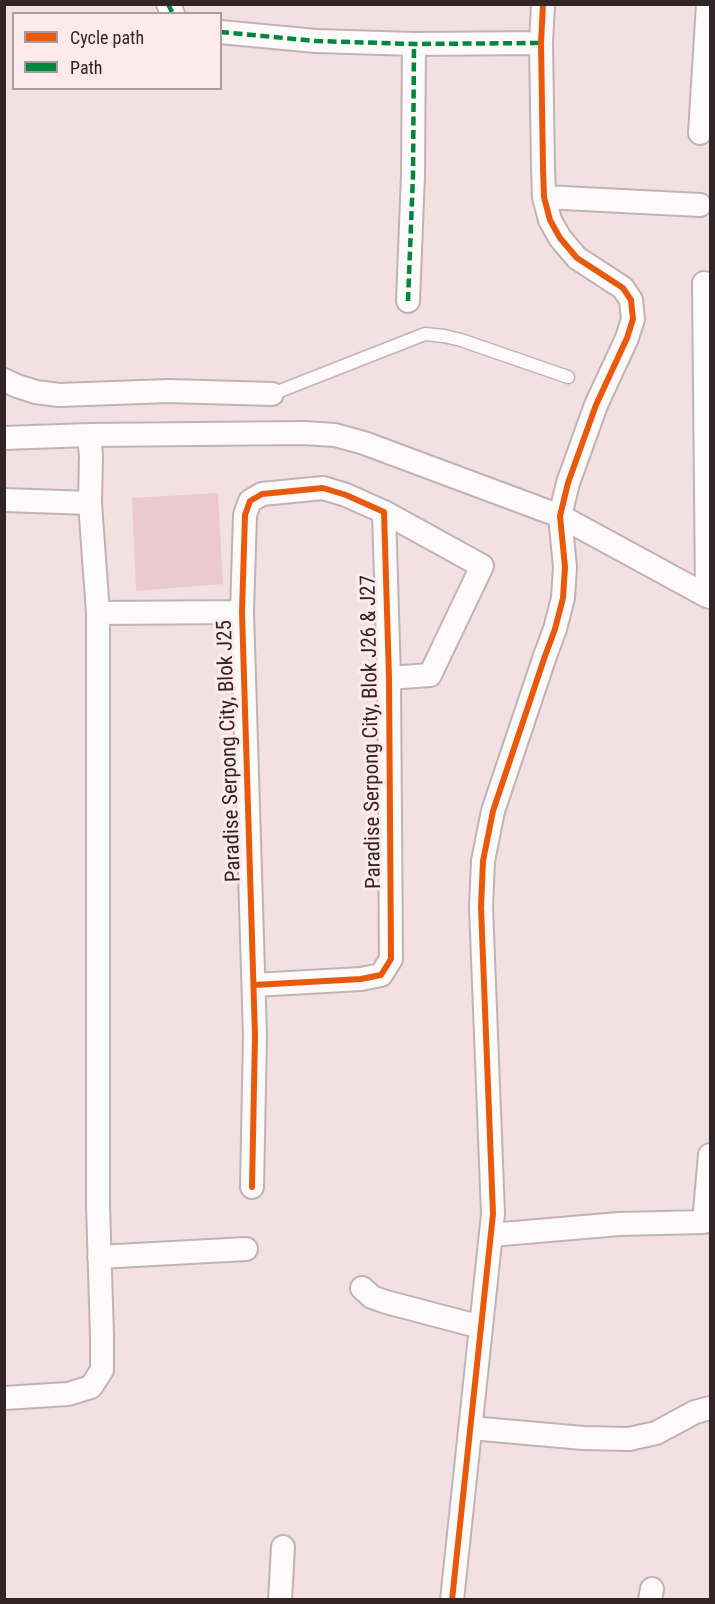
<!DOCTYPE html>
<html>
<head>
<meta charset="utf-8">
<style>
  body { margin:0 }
  #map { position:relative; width:715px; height:1604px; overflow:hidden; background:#f2e0e3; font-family:"Roboto Condensed",sans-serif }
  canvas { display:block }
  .frame { position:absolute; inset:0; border:6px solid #332427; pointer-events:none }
  .legend { position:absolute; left:12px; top:12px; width:210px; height:78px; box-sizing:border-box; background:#fceaed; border:2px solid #ac9b9e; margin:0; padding:8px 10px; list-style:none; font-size:18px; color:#332427 }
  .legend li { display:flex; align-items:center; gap:12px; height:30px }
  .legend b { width:30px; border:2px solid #ac9b9e }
</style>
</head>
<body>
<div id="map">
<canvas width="715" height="1604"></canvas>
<div class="frame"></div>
<ul class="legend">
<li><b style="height:8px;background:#e8590c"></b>Cycle path</li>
<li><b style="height:8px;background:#00873e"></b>Path</li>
</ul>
</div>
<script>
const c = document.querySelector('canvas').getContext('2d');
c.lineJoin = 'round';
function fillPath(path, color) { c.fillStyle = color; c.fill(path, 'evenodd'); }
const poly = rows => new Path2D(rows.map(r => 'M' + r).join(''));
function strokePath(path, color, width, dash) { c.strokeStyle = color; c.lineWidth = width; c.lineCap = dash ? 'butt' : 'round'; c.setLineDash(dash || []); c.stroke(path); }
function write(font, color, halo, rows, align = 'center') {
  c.font = font + ' "Roboto Condensed",sans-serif'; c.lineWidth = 6; c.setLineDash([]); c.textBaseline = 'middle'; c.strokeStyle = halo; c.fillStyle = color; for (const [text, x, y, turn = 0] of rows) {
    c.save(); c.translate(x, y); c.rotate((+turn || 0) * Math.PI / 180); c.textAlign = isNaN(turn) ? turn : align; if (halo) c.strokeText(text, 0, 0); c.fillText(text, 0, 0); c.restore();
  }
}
fillPath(poly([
  [218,493,223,584,136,591,132,498]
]), '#eacad0');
const lane = poly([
  [272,394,425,334,444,336,461,340,568,377]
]);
const street = poly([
  [168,4,173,14],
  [220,32,316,41,414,44,541,43],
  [700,133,708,4],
  [544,197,700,205],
  [704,283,707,596,710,597],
  [408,301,413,175,414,44],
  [4,380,17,386,36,392,59,395,169,391,272,394],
  [89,435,91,456,90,503],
  [4,438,89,435,304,433,335,435,364,443,560,516,707,596],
  [4,500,90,503,98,613,98,1205,102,1336,102,1370,91,1387,68,1394,4,1398],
  [384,512,482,566,430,675,389,678],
  [98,613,242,612],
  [252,1187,255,1036,242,612,245,515,250,501,262,494,323,488,346,495,384,512,389,678,391,959,381,975,361,979,254,985],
  [491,1235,619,1224,704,1222,710,1155],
  [99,1257,246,1249],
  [362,1288,372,1297,386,1302,481,1327],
  [471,1428,583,1438,629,1439,656,1433,695,1412,710,1408],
  [280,1600,283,1547],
  [452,1600,493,1214,481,907,483,861,493,811,545,656,555,629,563,598,565,567,560,516,568,483,596,405,627,338,633,319,631,300,623,288,577,258,560,238,550,220,544,197,543,167,541,43,543,4],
  [650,1600,652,1589]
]);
strokePath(lane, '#c2b2b5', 15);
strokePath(street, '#c2b2b5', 26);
strokePath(lane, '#fdfafb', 12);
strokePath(street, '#fdfafb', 22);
strokePath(poly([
  [168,4,173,14],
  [220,32,316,41,414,44,541,43],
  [408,301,413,175,414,44]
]), '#00873e', 4.5, [9, 4.5]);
strokePath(poly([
  [252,1187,255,1036,242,612,245,515,250,501,262,494,323,488,346,495,384,512,389,678,391,959,381,975,361,979,254,985],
  [452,1600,493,1214,481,907,483,861,493,811,545,656,555,629,563,598,565,567,560,516,568,483,596,405,627,338,633,319,631,300,623,288,577,258,560,238,550,220,544,197,543,167,541,43,543,4]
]), '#e8590c', 6);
write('21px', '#332427', '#fceaed', [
  ["Paradise Serpong City, Blok J26 & J27",372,732,-91],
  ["Paradise Serpong City, Blok J25",230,751,-92]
]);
</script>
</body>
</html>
